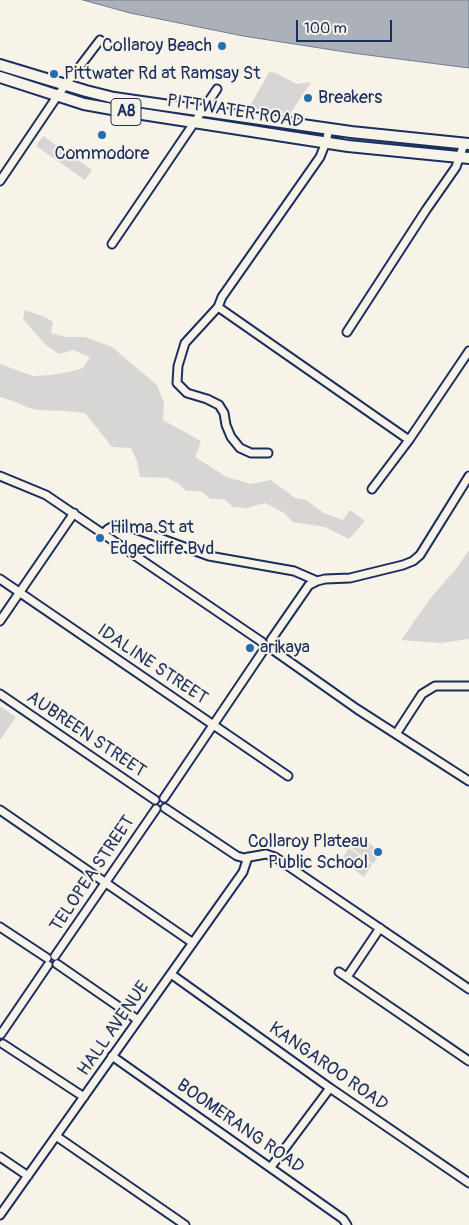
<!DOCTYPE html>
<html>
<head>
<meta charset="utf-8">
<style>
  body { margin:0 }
  #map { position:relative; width:469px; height:1225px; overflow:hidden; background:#f7f3e8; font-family:Pangolin,sans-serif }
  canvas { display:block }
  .scale { position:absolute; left:296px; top:20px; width:96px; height:22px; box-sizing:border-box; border:2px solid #1b2f5e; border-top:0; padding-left:6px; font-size:15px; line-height:18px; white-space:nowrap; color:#1b2f5e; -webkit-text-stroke:4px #f7f3e8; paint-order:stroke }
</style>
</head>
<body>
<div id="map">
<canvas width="469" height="1225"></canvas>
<div class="scale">100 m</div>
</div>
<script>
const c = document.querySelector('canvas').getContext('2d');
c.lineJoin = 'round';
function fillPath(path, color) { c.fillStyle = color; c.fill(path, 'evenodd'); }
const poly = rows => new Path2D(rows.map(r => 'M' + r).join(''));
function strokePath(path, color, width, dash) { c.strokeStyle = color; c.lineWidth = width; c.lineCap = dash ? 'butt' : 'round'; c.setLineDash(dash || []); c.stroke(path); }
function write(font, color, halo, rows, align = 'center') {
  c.font = font + ' Pangolin,sans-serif'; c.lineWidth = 4; c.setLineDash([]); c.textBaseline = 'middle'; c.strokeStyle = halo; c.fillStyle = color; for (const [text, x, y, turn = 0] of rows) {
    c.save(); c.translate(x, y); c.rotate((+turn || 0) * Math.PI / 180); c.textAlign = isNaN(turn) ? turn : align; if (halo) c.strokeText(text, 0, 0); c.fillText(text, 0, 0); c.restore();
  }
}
fillPath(poly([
  [269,72,276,73,296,84,311,82,290,114,249,108],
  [43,136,92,170,85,180,36,146],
  [25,310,45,317,53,322,51,333,65,337,85,337,112,347,157,385,164,403,163,420,201,441,195,457,227,477,251,484,271,480,295,498,306,500,324,513,343,520,350,510,365,521,349,539,325,527,293,522,284,513,265,503,247,508,233,507,224,499,210,499,201,491,186,491,179,484,168,478,140,477,137,461,131,448,112,447,85,413,64,411,38,410,26,407,16,402,0,397,0,364,33,376,51,375,70,372,83,368,90,357,73,350,59,354,46,345,23,319],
  [469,550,469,639,440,643,401,640,433,595,456,569],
  [0,706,16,717,0,740],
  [358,835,381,852,373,864,350,847],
  [349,848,372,865,364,877,341,860]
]), '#d7d6d4');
const water = poly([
  [83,0,469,0,469,68,352,53,243,36,130,13,83,0]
]);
fillPath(water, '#acb0b9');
strokePath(water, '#727c95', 1);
const minor = poly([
  [0,181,58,95,100,40],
  [112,244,217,89],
  [218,307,409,440],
  [347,332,426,210,456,167,464,144],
  [268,453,251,453,240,448,231,437,226,425,224,413,219,405,207,399,187,393,177,383,178,366,185,343,218,307,222,297,320,157,326,142,329,129],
  [0,476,46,495,262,642],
  [372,489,409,440,469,351],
  [104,533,108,529,113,526,124,525,209,556,294,571,317,581],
  [0,579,288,776],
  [0,621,74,513],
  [271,640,309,585,317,581,325,579,350,578,403,565,413,561,420,555,469,476],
  [273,650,357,709,469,781],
  [0,694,155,800],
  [396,734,422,694,435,686,469,686],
  [164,798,263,651],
  [165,808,237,856,244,858,266,854,275,857,469,989],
  [0,810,193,943],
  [0,927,47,958],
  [55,956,156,809],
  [57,964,138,1020],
  [339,972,469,1061],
  [171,974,330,1088,469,1183],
  [347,977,380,928],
  [1,1034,48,965],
  [3,1044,84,1097],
  [112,1056,343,1219,347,1225],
  [56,1136,185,1225],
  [0,1157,28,1176],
  [271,1167,330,1088],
  [0,1215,243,872,248,857]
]);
const highway = poly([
  [0,65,86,91,114,98,351,132,469,144],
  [0,77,84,104,123,111,348,146,469,158]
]);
strokePath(minor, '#1b2f5e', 11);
strokePath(highway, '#1b2f5e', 14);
strokePath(minor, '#f7f3e8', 7);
strokePath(highway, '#f7f3e8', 10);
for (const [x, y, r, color] of [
  [222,46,5,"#1f6fb2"],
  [54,74,5,"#1f6fb2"],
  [308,98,5,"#1f6fb2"],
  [102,135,5,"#1f6fb2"],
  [100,538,5,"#1f6fb2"],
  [250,648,5,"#1f6fb2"],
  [378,852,5,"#1f6fb2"]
]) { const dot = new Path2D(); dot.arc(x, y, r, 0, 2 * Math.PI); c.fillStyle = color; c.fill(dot); strokePath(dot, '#f7f3e8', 2); }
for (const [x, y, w] of [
  [126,112,30]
]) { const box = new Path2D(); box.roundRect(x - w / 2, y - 13.5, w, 27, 4); c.fillStyle = '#f7f3e8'; c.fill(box); strokePath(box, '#1b2f5e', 1); }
write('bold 16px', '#1b2f5e', null, [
  ["A8",126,112]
]);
write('18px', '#1b2f5e', '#f7f3e8', [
  ["Collaroy Beach",212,46,"right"],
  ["Pittwater Rd at Ramsay St",64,74],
  ["Breakers",318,98],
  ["Commodore",102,154,"center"],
  ["Hilma St at",110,528],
  ["Edgecliffe Bvd",110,549],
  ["arikaya",260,648],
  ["Collaroy Plateau",368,842,"right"],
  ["Public School",368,863,"right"]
], 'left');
write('18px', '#1b2f5e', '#f7f3e8', [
  ["PITTWATER ROAD",235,112,9],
  ["IDALINE STREET",152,665,34],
  ["AUBREEN STREET",86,735,34],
  ["TELOPEA STREET",93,874,-56],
  ["HALL AVENUE",114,1029,-55],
  ["KANGAROO ROAD",328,1067,35],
  ["BOOMERANG ROAD",240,1127,35]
]);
</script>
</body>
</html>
